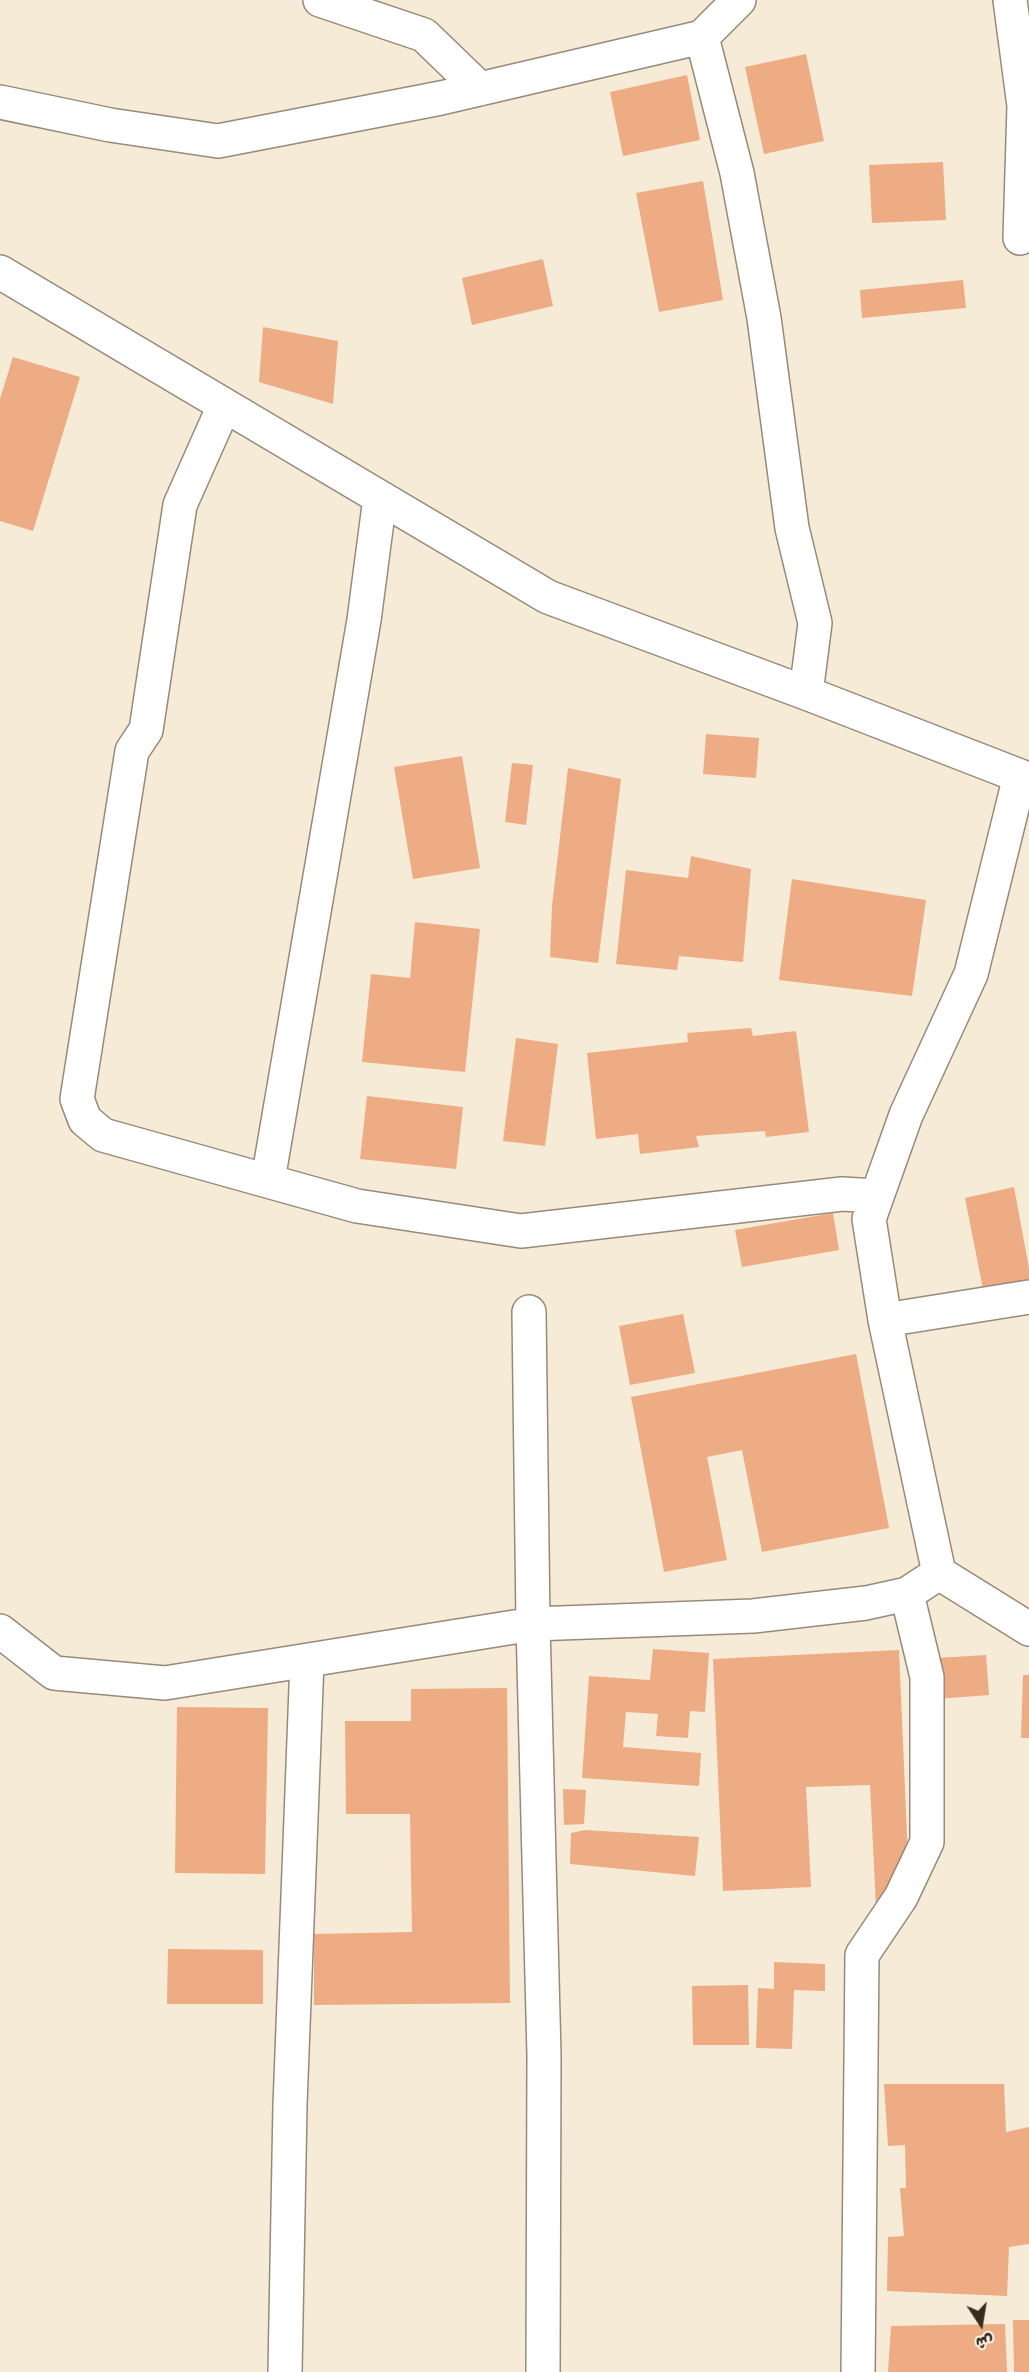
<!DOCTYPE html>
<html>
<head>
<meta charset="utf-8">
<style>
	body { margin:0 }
	#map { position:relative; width:1029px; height:2372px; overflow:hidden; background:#f6ebd6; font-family:"Shantell Sans","Playpen Sans Arabic",sans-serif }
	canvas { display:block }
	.north { position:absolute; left:951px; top:2294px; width:60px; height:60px; -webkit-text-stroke:4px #fbf7ec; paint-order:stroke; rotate:168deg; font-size:16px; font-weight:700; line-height:24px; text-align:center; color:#3b2a1e }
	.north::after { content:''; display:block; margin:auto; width:21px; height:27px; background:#3b2a1e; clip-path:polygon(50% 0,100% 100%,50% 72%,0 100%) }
</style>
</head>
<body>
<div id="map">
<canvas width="1029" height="2372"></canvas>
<div class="north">ش</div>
</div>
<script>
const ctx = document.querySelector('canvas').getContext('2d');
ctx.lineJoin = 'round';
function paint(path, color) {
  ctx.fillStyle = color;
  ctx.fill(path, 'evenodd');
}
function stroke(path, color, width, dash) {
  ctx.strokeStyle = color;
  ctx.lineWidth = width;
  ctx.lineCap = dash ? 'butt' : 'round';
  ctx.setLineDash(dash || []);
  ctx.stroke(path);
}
paint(new Path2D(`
	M806,54l18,87 -60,13 -19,-87z
	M687,75l13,65 -77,16 -13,-64z
	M943,162l3,58 -74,3 -3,-58z
	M703,181l20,119 -64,12 -23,-119z
	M543,259l10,47 -81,19 -10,-47z
	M963,280l3,28 -104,10 -2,-28z
	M263,327l75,14 -5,63 -74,-22z
	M13,357l67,20 -47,154 -33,-10v-122z
	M706,734l53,4 -3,40 -53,-4z
	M462,756l18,112 -67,11 -19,-112z
	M512,763l21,2 -7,60 -21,-3z
	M568,768l53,11 -23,184 -48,-6 2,-51z
	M691,856l60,13 -8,93 -64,-6 -2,14 -61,-6 10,-94 62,8z
	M792,879l134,21 -14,96 -133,-16z
	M415,922l65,7 -15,143 -103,-10 9,-88 39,4z
	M751,1028l2,8 43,-5 13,101 -43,5 -1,-6 -69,5 3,11 -59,7 -2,-20 -42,5 -9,-86 101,-11 -1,-9z
	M516,1038l42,6 -13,102 -42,-5z
	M367,1096l96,11 -7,62 -96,-10z
	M1014,1187l15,81v21l-44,10 -20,-101z
	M833,1213l6,37 -97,17 -7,-37z
	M683,1314l12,59 -65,12 -11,-59z
	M856,1354l33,174 -127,24 -20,-102 -35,7 20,103 -63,12 -33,-175z
	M653,1649l56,4 -4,59 -15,-1 -2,27 -32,-2 2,-22 -32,-2 -3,35 78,6 -2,33 -117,-8 7,-102 61,4z
	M899,1650l11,256 -34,1 -6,-122 -64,2 5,100 -88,4 -10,-232z
	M986,1655l3,40 -67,5 -3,-41z
	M1023,1675h6v63h-8z
	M507,1688l3,315 -196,2v-71l98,-2 -2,-118h-64l-1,-93h66v-32z
	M177,1707l91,1 -3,166 -90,-1z
	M563,1789l23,1 -2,34 -20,1z
	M585,1830l114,7 -4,39 -125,-12 1,-31z
	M168,1949l95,1v54h-96z
	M774,1962l51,2v27l-31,-1 -2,59 -36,-1 2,-60 16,1z
	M748,1985l1,60h-56l-1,-59z
	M884,2084h120l2,48 23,-5v117l-20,3 -2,49 -120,-5 1,-54 16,-1 -4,-48h6l-1,-43 -17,1z
	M1013,2320h16v52h-15z
	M1005,2324l2,48h-119l3,-46z`), '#edac84');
const street = new Path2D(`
	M320,0l104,35 56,54
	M1010,0l14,106 -4,132
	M702,37l37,-37
	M0,102l110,23 108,16 223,-43 261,-61 35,136 27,145 28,210 23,95 -9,70
	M0,272l548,325 258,96 214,83 -49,198 -65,141 -37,104 16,101 54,253 90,56
	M224,406l-44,99 -34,225 -14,21 -55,348 8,21 18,15 254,71 164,25 321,-37 35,2
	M268,1180l96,-560 16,-122
	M529,1312l4,312 11,431 -1,317
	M885,1320l144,-23
	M0,1631l54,42 111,10 368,-59 220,-8 113,-13 41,-9 32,-21
	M285,2372l5,-267 17,-444
	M858,2372l4,-417 39,-58 26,-55v-165l-20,-83`);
stroke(street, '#988a7a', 36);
stroke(street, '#fff', 33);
</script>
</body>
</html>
